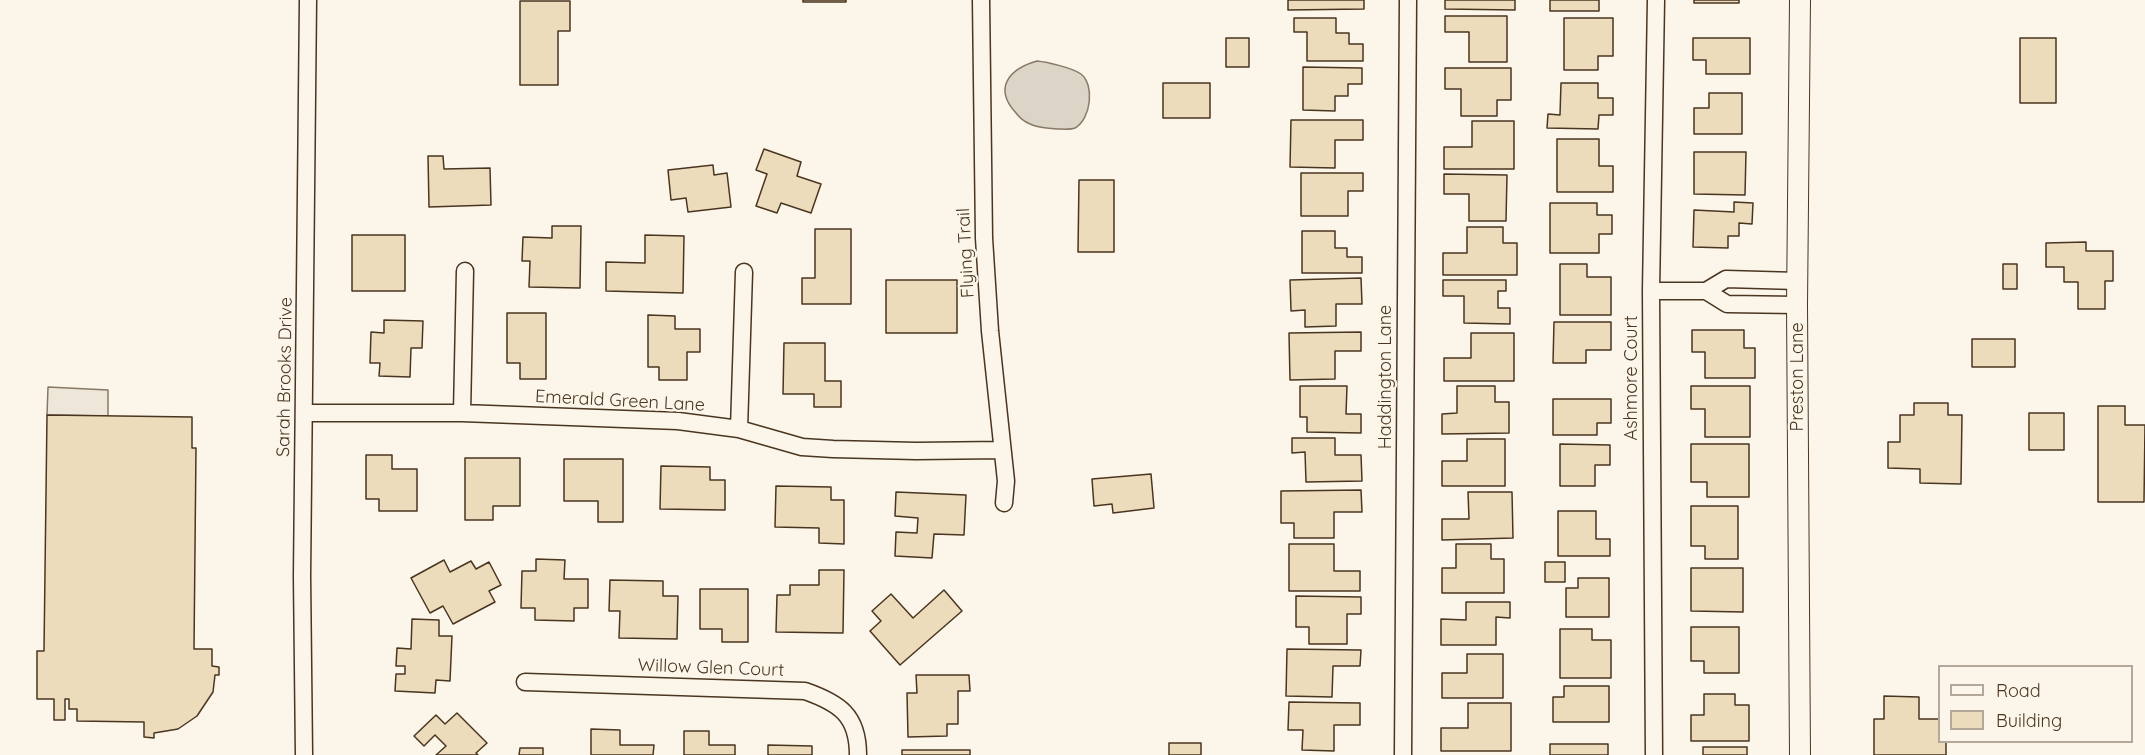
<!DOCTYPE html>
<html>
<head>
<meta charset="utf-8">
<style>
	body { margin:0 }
	#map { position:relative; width:2145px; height:755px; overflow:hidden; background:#fbf6e9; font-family:Quicksand,sans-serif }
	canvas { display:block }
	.legend { position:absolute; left:1938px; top:665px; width:195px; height:78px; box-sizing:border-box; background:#fbf6e9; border:2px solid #b4a999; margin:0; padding:8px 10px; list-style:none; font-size:18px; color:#4a3520 }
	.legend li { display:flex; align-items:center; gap:12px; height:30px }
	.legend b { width:30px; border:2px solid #b4a999 }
</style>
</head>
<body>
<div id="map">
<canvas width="2145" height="755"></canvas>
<ul class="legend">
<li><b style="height:8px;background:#fbf6e9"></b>Road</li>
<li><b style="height:16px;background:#ecdcbc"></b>Building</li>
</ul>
</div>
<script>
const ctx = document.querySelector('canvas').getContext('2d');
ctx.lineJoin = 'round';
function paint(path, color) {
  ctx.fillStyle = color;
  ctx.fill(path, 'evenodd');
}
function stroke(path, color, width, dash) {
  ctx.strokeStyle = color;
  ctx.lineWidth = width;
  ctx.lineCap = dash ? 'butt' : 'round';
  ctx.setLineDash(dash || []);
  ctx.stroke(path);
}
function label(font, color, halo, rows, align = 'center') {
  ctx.font = font + ' Quicksand,sans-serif';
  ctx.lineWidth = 4.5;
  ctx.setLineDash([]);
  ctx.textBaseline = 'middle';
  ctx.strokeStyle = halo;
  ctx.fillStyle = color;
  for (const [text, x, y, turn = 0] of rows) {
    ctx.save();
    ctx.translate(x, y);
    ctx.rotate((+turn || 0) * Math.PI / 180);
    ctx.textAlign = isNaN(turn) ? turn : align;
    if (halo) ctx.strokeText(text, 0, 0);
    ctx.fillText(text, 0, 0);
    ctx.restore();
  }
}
const green = new Path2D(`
	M48,387l60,3v26l-61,-1z`);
paint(green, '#ede6d9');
stroke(green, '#887966', 1.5);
const water = new Path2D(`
	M1037,61c10,1 36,7 44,13 14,11 10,45 -6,54 -5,2 -12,1 -18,1 -9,-1 -19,-1 -27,-5 -5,-2 -11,-7 -14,-11 -23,-25 -7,-44 21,-52z`);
paint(water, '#dcd4c6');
stroke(water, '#887966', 1.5);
const building = new Path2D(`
	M803,0h43v2h-43z
	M1288,0h76v9l-76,1z
	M1445,0h70v10l-70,-1z
	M1550,0h49v11h-49z
	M1694,0h45v3h-45z
	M520,1h50v30h-12v54h-38z
	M1445,16h62v46h-38v-30h-24z
	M1294,18h42v15h13v11h14v17h-56v-29h-13z
	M1564,18h49v38h-15v14h-34z
	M1226,38h23v29h-23z
	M1693,38h57v36h-44v-14h-13z
	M2020,38h36v65h-36z
	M1303,67l59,1v16h-14v12h-13v15l-32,-1z
	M1445,68h66v32h-14v16h-36v-27h-16z
	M1163,83h47v35h-47z
	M1561,83h37v15h15v17h-14l-1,14 -51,-1 1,-14 12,1z
	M1709,93h33v41h-48v-26h15z
	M1291,120h72v20h-28v28l-45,-1z
	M1472,121h42v48h-70v-22h28z
	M1557,139h42v27h14v26h-56z
	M764,149l37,13 -4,14 24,8 -10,29 -30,-10 -4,10 -21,-7 11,-32 -11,-4z
	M1694,152h52l-1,43 -51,-1z
	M428,156h15l1,13 46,-1 1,37 -62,2z
	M713,165l1,10 13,-2 4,34 -43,5 -2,-14 -15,2 -3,-30z
	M1301,173h62v18h-15v25h-47z
	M1444,174l63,1 -1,46h-37v-27h-25z
	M1079,180h35v72h-36z
	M1734,202l19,1 -1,21 -13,-1v13h-11v12l-35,-1 1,-37 40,2z
	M1550,203h47v12h15v19h-13v19h-49z
	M552,226h29l-1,62 -51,-1 1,-26h-8l1,-24 29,1z
	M1467,227h36v16h14v32h-74v-22h24z
	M815,229h36v75h-49v-26h13z
	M1302,231h33v17h12v9h15v16h-60z
	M352,235h53v56h-53z
	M645,235l39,1 -1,57 -77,-2v-29l39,1z
	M2086,242v9h27v30h-8v28h-27v-27h-14v-15h-18v-24z
	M1560,264h27v13h24v38h-51z
	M2003,264h14v25h-14z
	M1361,278l1,26h-26v22l-31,1v-17l-14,1 -1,-31z
	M886,280h71v53h-71z
	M1443,280h63v11h-8v17h12v16l-46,-1v-27h-21z
	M507,313h39v66h-26v-16h-13z
	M648,315l27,1v13h25v23h-13v28h-28v-13h-11z
	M384,320l39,1 -1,27h-11l-1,29 -31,-1 1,-13h-10l1,-31 13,1z
	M1554,322h57v28h-25v13h-33z
	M1692,330h52v18h11v30h-50v-26h-13z
	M1361,332v19h-26v28l-45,1 -1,-47z
	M1471,333h43v48h-70v-23h27z
	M1972,339h43v28h-43z
	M784,343h41v38h16v26h-27v-13h-31z
	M1300,386h47l-1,28h15v19l-54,-1v-15h-7z
	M1457,386h38v16h14v31l-67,1v-20l15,-1z
	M1691,386h59v51h-45v-28h-14z
	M1553,399h58v24h-14v12h-44z
	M1914,403h34v12h14l-1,69 -41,-1v-14l-32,-1v-26h12v-27h14z
	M2098,406h27v19h20l-1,77h-46z
	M2029,413h35v37h-35z
	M47,415l145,2v31h4l-2,201h18v17l7,1v8h-4l-2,17 -16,24 -19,13 -24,4v5l-10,-1v-15l-67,-1v-12h-8v-10h-4v21h-11v-21h-17v-48h7z
	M1292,438h43v17h26l1,26 -56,1 -1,-30 -13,1z
	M1467,439h38v47h-63v-25h25z
	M1560,444l50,1v20h-15v21h-35z
	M1691,444h58v53h-42v-15h-16z
	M366,455h26v14h25v42h-38v-12h-13z
	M465,458h55v48h-27v14h-28z
	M564,459h59v63h-25v-21h-34z
	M661,466l49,1v13h15v30l-65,-1z
	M1151,474l3,34 -41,5 -1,-9 -18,2 -2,-27z
	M776,486l55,1v13h13v44l-25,-1v-15l-44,-1z
	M1361,490l1,22h-28v26h-40v-15h-13v-32z
	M896,492l70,3 -2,40 -30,-1 -2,24 -37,-2 1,-24 21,1 1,-15 -23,-2z
	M1468,492h44l1,46 -71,2v-21h27z
	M1691,506h47v53h-33v-13h-14z
	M1558,511h38v28h14v17h-52z
	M1289,544h45v27h26v20h-71z
	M1456,544h35v15h13v34h-62v-25h14z
	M536,559l29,1 -1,19h24v29h-14v13l-39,-1v-12h-14l1,-37h14z
	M444,560l6,12 21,-11 5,8 13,-7 12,23 -12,6 6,11 -42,22 -10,-18 -13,7 -19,-35z
	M1545,562h20v20h-20z
	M1691,568h52v44l-52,-1z
	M819,570h25l-1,63 -67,-1 1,-37h13v-10h29z
	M1578,578h31v39h-43v-29h12z
	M610,580l53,1v15h15l-1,43 -58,-1 1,-27h-11z
	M700,589h48v53h-26v-13h-22z
	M944,590l18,21 -62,54 -30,-34 11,-10 -9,-10 19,-17 22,24z
	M1296,596l65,1v17h-14v30h-38v-17h-13z
	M1466,602h44v16l-14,-1v28h-55v-26l25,1z
	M412,619l27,1v16h13l-2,45 -14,-1 -1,13 -40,-2 1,-17h9v-8h-9l1,-18 14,1z
	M1691,627h48v46h-35v-12h-13z
	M1560,629h32v11h19v38h-51z
	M1287,649l74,1 -1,16h-27l-1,31 -46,-1z
	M1467,654h36v44h-61v-25h25z
	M916,675h53l1,16h-12v33h-11v12l-39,1 -1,-44h10z
	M1564,686h45v36h-56v-25h11z
	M1704,694h31v11h14v36h-58v-26h13z
	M1884,696l35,1v22h21v23h6v13h-72v-36h10z
	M1289,702l71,1v22h-26v26l-32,-1 1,-20h-15z
	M1468,703h43v48h-70v-23h27z
	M457,713l30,30 -11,10 2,2h-42l10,-9 -11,-11 -11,11 -10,-10 22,-21 9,9z
	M591,729l29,1v15h34l-1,10h-62z
	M684,731h25v14h26v10h-51z
	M1169,743h32v12h-32z
	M1550,744h58v11h-58z
	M768,745l44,1v9h-44z
	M1703,747h44v8h-44z
	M520,748h23v7h-24z
	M902,750h68v5h-68z`);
paint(building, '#ecdcbc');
stroke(building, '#4a3520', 1.5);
const minor = new Path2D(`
	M981,0l3,238 6,93 16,150 -2,22
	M1651,291h55l21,13 70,1
	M1706,291l20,-12 71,2
	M304,413h158l216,8 61,8 63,18 31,2 83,2 86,-1
	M462,413l3,-142
	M739,429l5,-157
	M525,682l280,9c34,12 53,24 53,64
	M304,755l-2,-179 6,-576
	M1403,755l5,-755
	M1654,755l-3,-464 5,-291`);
const tertiary = new Path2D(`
	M1800,755l-3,-450 3,-305`);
stroke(minor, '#4a3520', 19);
stroke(tertiary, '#4a3520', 22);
stroke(minor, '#fbf6e9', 16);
stroke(tertiary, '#fbf6e9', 20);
label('18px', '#4a3520', '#fbf6e9', [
	["Flying Trail",966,253,-93],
	["Sarah Brooks Drive",285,377,-89],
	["Haddington Lane",1386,377,-90],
	["Preston Lane",1798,377,-90],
	["Ashmore Court",1632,378,-90],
	["Emerald Green Lane",620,401,3],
	["Willow Glen Court",711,668,2]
]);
</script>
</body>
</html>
